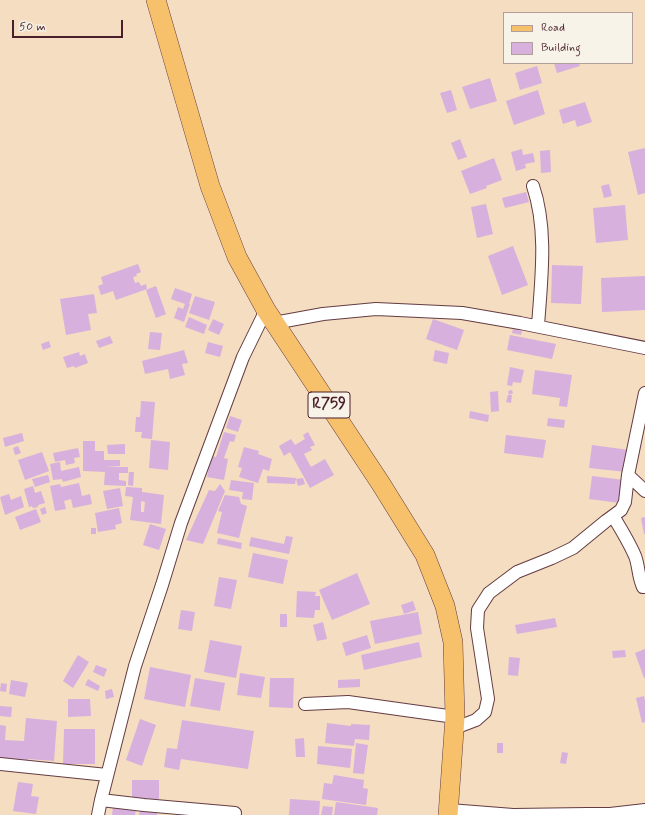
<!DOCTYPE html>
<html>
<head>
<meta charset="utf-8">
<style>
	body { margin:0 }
	#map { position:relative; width:645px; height:815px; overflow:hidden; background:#f4ddc0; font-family:Mynerve,sans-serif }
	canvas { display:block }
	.legend { position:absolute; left:503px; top:12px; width:130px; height:52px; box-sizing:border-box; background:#f7f3e8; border:1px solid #b29e9c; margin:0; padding:5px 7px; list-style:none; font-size:12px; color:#4a1f2b }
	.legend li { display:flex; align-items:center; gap:8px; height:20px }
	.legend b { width:20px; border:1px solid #b29e9c }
	.scale { position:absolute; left:12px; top:20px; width:111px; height:18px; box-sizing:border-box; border:2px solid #4a1f2b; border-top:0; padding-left:5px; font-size:12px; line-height:14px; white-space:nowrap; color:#4a1f2b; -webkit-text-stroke:3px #f7f3e8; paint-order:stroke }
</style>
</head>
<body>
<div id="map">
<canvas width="645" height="815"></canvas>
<ul class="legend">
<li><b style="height:5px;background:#f7c06b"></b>Road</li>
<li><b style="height:11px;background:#d7b0de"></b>Building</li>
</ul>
<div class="scale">50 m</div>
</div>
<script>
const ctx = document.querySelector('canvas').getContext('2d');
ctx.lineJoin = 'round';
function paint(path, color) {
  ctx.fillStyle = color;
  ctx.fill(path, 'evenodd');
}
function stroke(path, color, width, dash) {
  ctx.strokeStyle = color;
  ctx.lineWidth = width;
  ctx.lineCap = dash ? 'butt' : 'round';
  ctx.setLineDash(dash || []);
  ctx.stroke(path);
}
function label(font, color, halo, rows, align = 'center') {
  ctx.font = font + ' Mynerve,sans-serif';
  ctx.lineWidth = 3;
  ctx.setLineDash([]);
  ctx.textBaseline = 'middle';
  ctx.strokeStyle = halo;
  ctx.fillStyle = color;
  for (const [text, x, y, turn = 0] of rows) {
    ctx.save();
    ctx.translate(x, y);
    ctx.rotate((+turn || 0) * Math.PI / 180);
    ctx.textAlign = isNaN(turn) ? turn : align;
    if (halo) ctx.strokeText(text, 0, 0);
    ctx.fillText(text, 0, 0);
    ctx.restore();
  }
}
paint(new Path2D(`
	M554,63h25l1,3 -23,7z
	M537,66l5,17 -22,7 -5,-17z
	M490,78l7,23 -27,8 -8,-22z
	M451,90l6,20 -10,3 -7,-20z
	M538,90l7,24 -31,11 -8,-24z
	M585,102l7,20 -15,5 -2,-7 -12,4 -4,-14z
	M460,139l7,18 -9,3 -7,-17z
	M645,148v45l-7,2 -10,-43z
	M522,149l1,6 10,-2 2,9 -10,2 1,4 -10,3 -5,-19z
	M550,150l1,22 -10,1 -1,-22z
	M494,158l8,22 -16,6 1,2 -17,6 -9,-23z
	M609,184l3,12 -8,2 -3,-12z
	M526,192l3,10 -24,6 -3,-10z
	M486,204l7,30 -16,4 -6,-31z
	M625,205l3,35 -32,3 -3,-35z
	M513,246l15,39 -26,10 -14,-39z
	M138,264l3,8 -5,2 1,2 -4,1 2,6 4,-1 2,4 5,-2 1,5 -31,11 -3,-9 -12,4 -3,-9 5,-2 -2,-7z
	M552,265l31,1 -2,38 -30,-1z
	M645,276v34l-43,2 -1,-34z
	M156,286l10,28 -10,4 -10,-28z
	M175,288l17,6 -3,10h1l-6,18 -10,-4 4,-11 5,2 2,-5 -14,-5z
	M94,294l3,19 -9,1 3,16 -25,5 -6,-36z
	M195,296l20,6 -6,18 -20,-7z
	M189,317l18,8 -3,9 -19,-7z
	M213,319l11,5 -5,11 -11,-5z
	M433,319l31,11 -7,20 -31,-11z
	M513,329l9,1 -1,5 -9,-2z
	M150,332l12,1 -2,17 -12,-1z
	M510,335l46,9 -4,15 -45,-9z
	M110,336l3,7 -14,5 -3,-7z
	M49,341l2,6 -8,3 -2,-6z
	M208,342l15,4 -3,11 -15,-4z
	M184,350l4,13 -6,1 3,11 -15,4 -2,-10 -23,5 -3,-13z
	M435,350l14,3 -2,11 -14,-3z
	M79,352l1,4 5,-2 3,9 -13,5 -1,-2 -7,2 -4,-11z
	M510,367l14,3 -3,13 -8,-1 -1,4 -5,-1z
	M535,370l37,5 -5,32 -8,-1 1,-8 -28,-4z
	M512,390l1,3 -4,2 -1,-4z
	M498,391l1,20 -8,1 -1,-20z
	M508,395h4l-1,8 -5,-1z
	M141,401l14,1 -3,37 -11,-1 1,-6h-7l1,-15h4z
	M470,411l19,4 -1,7 -19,-4z
	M230,416l12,4 -4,12 -12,-4z
	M548,418l17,2 -1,8 -17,-2z
	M224,432l12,3 -2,7 -4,-1 -6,17 4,1 -4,21 -17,-3 4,-21 5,1z
	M308,432l7,13 -5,2 2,3 -8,4 7,13 14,-8 9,16 -24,13 -20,-36 -6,4 -5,-10 12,-7 4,6 10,-6 -2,-4z
	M22,433l2,8 -19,6 -2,-9z
	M506,435l40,5 -3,18 -39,-5z
	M151,440l19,2 -2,28 -19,-2z
	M83,441h12v10h9v9h16v6l-15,1h23v6h-9v7l7,1v5l-22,-1 1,-13 -22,-1z
	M125,444v10h-17l-1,-9z
	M592,445l37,5 -3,22 -37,-4z
	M18,446l3,7 -6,2 -2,-7z
	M244,447l15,4 -1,3 14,5 -3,12 -6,-2 -5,14 -19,-6 3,-9 -4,-1z
	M78,448l2,9 -6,1 1,5 -9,2 -1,-5 -10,2 -2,-9z
	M42,452l7,19 -24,9 -7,-20z
	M60,462l1,9 18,-4 2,10 -18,5 -1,-3 -9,1 -3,-16z
	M129,472h5l-1,14 -5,-1z
	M48,475l2,7 -15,5 -3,-8z
	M267,476l29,2 -1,6 -28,-1z
	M592,476l32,4 -4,23 -31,-4z
	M303,478l2,6 -7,2 -2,-7z
	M231,480l23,3 -2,17 -10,-1 1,-7 -14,-2z
	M79,483l3,13 8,-2 2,10 -19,4 -2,-9 -7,2 2,8 -11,2 -5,-25 10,-2 1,3z
	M220,484l5,7 -22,53 -17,-4 23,-50 6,1z
	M33,486l2,7 6,-2 4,12 -7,2v2l-5,1 -1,-2 -3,1 -5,-18z
	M126,487l16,1v4l22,3 -3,29 -31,-4 3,-23 -8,-1zM141,501l4,1 -1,10h-3z
	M120,488l3,18 -16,3 -4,-18z
	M9,494l2,6 10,-4 3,11 -19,8 -5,-18z
	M225,495l14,2 2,7 6,2 -8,32 -22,-5 5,-21 -4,-1z
	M45,507l2,6 -5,2 -2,-6z
	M119,508l3,15 -7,2 1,4 -18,3 -3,-19z
	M36,509l5,13 -21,8 -5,-13z
	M645,517v17h-1l-3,-16z
	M150,524l16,5 -7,21 -16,-5z
	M91,528h5v6h-5z
	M286,536l7,1 -4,17 -40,-8 2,-9 33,7z
	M218,538l24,5 -1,6 -24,-5z
	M253,553l35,7 -5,24 -35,-7z
	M357,573l13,31 -38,16 -13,-30z
	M219,577l18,3 -6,29 -17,-3z
	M297,591l19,1 -1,4h5v14h-5l-1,8 -18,-1z
	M413,601l3,9 -12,4 -3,-9z
	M181,610l14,2 -3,19 -14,-2z
	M418,612l4,22 -47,10 -5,-23z
	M280,614h7v13h-7z
	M555,618l2,9 -40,7 -2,-9z
	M323,622l4,17 -10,2 -4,-16z
	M367,635l4,13 -25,8 -4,-13z
	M210,640l32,6 -6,32 -32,-6z
	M419,642l3,15 -58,13 -3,-15z
	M645,649v29h-1l-9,-25z
	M625,650l1,7 -13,1 -1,-7z
	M78,655l11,7 -16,26 -10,-7z
	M509,657l11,1 -2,18 -10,-1z
	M96,665l11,4 -3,8 -11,-5z
	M150,667l41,8 -6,32 -41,-8z
	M240,673l25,4 -4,21 -24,-3z
	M195,678l30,5 -5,28 -30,-5z
	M270,678h24l-1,30 -24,-1z
	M88,679l12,7 -2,5 -13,-6z
	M360,679v8l-22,1v-8z
	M11,680l17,3 -3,14 -16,-3z
	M1,683l6,1 -1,8 -6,-1z
	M112,689l2,8 -8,2 -1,-8z
	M644,696l1,5v21l-3,1 -6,-25z
	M68,699h22l1,17 -23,1z
	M0,706l12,1 -1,10 -11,-1z
	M26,718l31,3 -3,40 -26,-2v1l-28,-2v-33l6,1 -1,14 19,1z
	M140,719l16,6 -14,41 -16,-6z
	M182,720l72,11 -6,38 -67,-10 -2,11 -15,-3 3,-19 10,1z
	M327,723l24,3v-2l19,1 -1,15 -14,-1 -1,7 -29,-3z
	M64,729h31v35h-32z
	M304,738l1,19h-9l-1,-18z
	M356,743l12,2 -4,29 -11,-1z
	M497,743h6v10h-6z
	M318,746l34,3 -2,19 -33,-4z
	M562,752l6,1 -2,11 -6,-1z
	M334,775l30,5 -1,8 5,1 -2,16 -44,-6 2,-16 8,1z
	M132,780h27v19h-27z
	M18,782l15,2 -2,12 8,1 -3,17 -23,-3z
	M290,799l30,2 -1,14h-30z
	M336,802l42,6 -1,7h-43z
	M113,806l23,3 -1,6h-23z
	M141,806l17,3 -1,6h-18z
	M323,806l10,1 -1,8h-11z`), '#d7b0de');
const street = new Path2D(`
	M533,186c15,44 8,95 5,140
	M274,323l49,-9 53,-5 86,4 58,10 125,25
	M628,475l17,16
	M613,516c8,13 16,26 22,40 4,10 3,21 8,31h2
	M305,704l43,-2 107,15
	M455,728l21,-8 9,-8 3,-13 -11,-71 1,-18 11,-17 28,-21 35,-14 21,-10 33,-27 15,-11 4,-8 3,-27 17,-82
	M0,764l107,11
	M101,800l43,5 91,8
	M449,810l64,5 75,-1h22l35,-4
	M98,815l3,-15 34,-134 27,-81 19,-62 62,-166 23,-47`);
const primary = new Path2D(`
	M156,0l54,186 27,71 29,53 115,174 44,71 20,51 8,36 2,75 -7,98`);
stroke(street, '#643c41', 14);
stroke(primary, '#643c41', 20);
stroke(street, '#fff', 12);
stroke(primary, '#f7c06b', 19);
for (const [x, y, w] of [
	[329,405,42]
]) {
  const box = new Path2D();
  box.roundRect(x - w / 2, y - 13, w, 26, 3);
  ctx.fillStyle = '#f7f3e8';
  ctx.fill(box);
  stroke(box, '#4a1f2b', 1);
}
label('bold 15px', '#4a1f2b', null, [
	["R759",329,405]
]);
</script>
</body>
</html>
